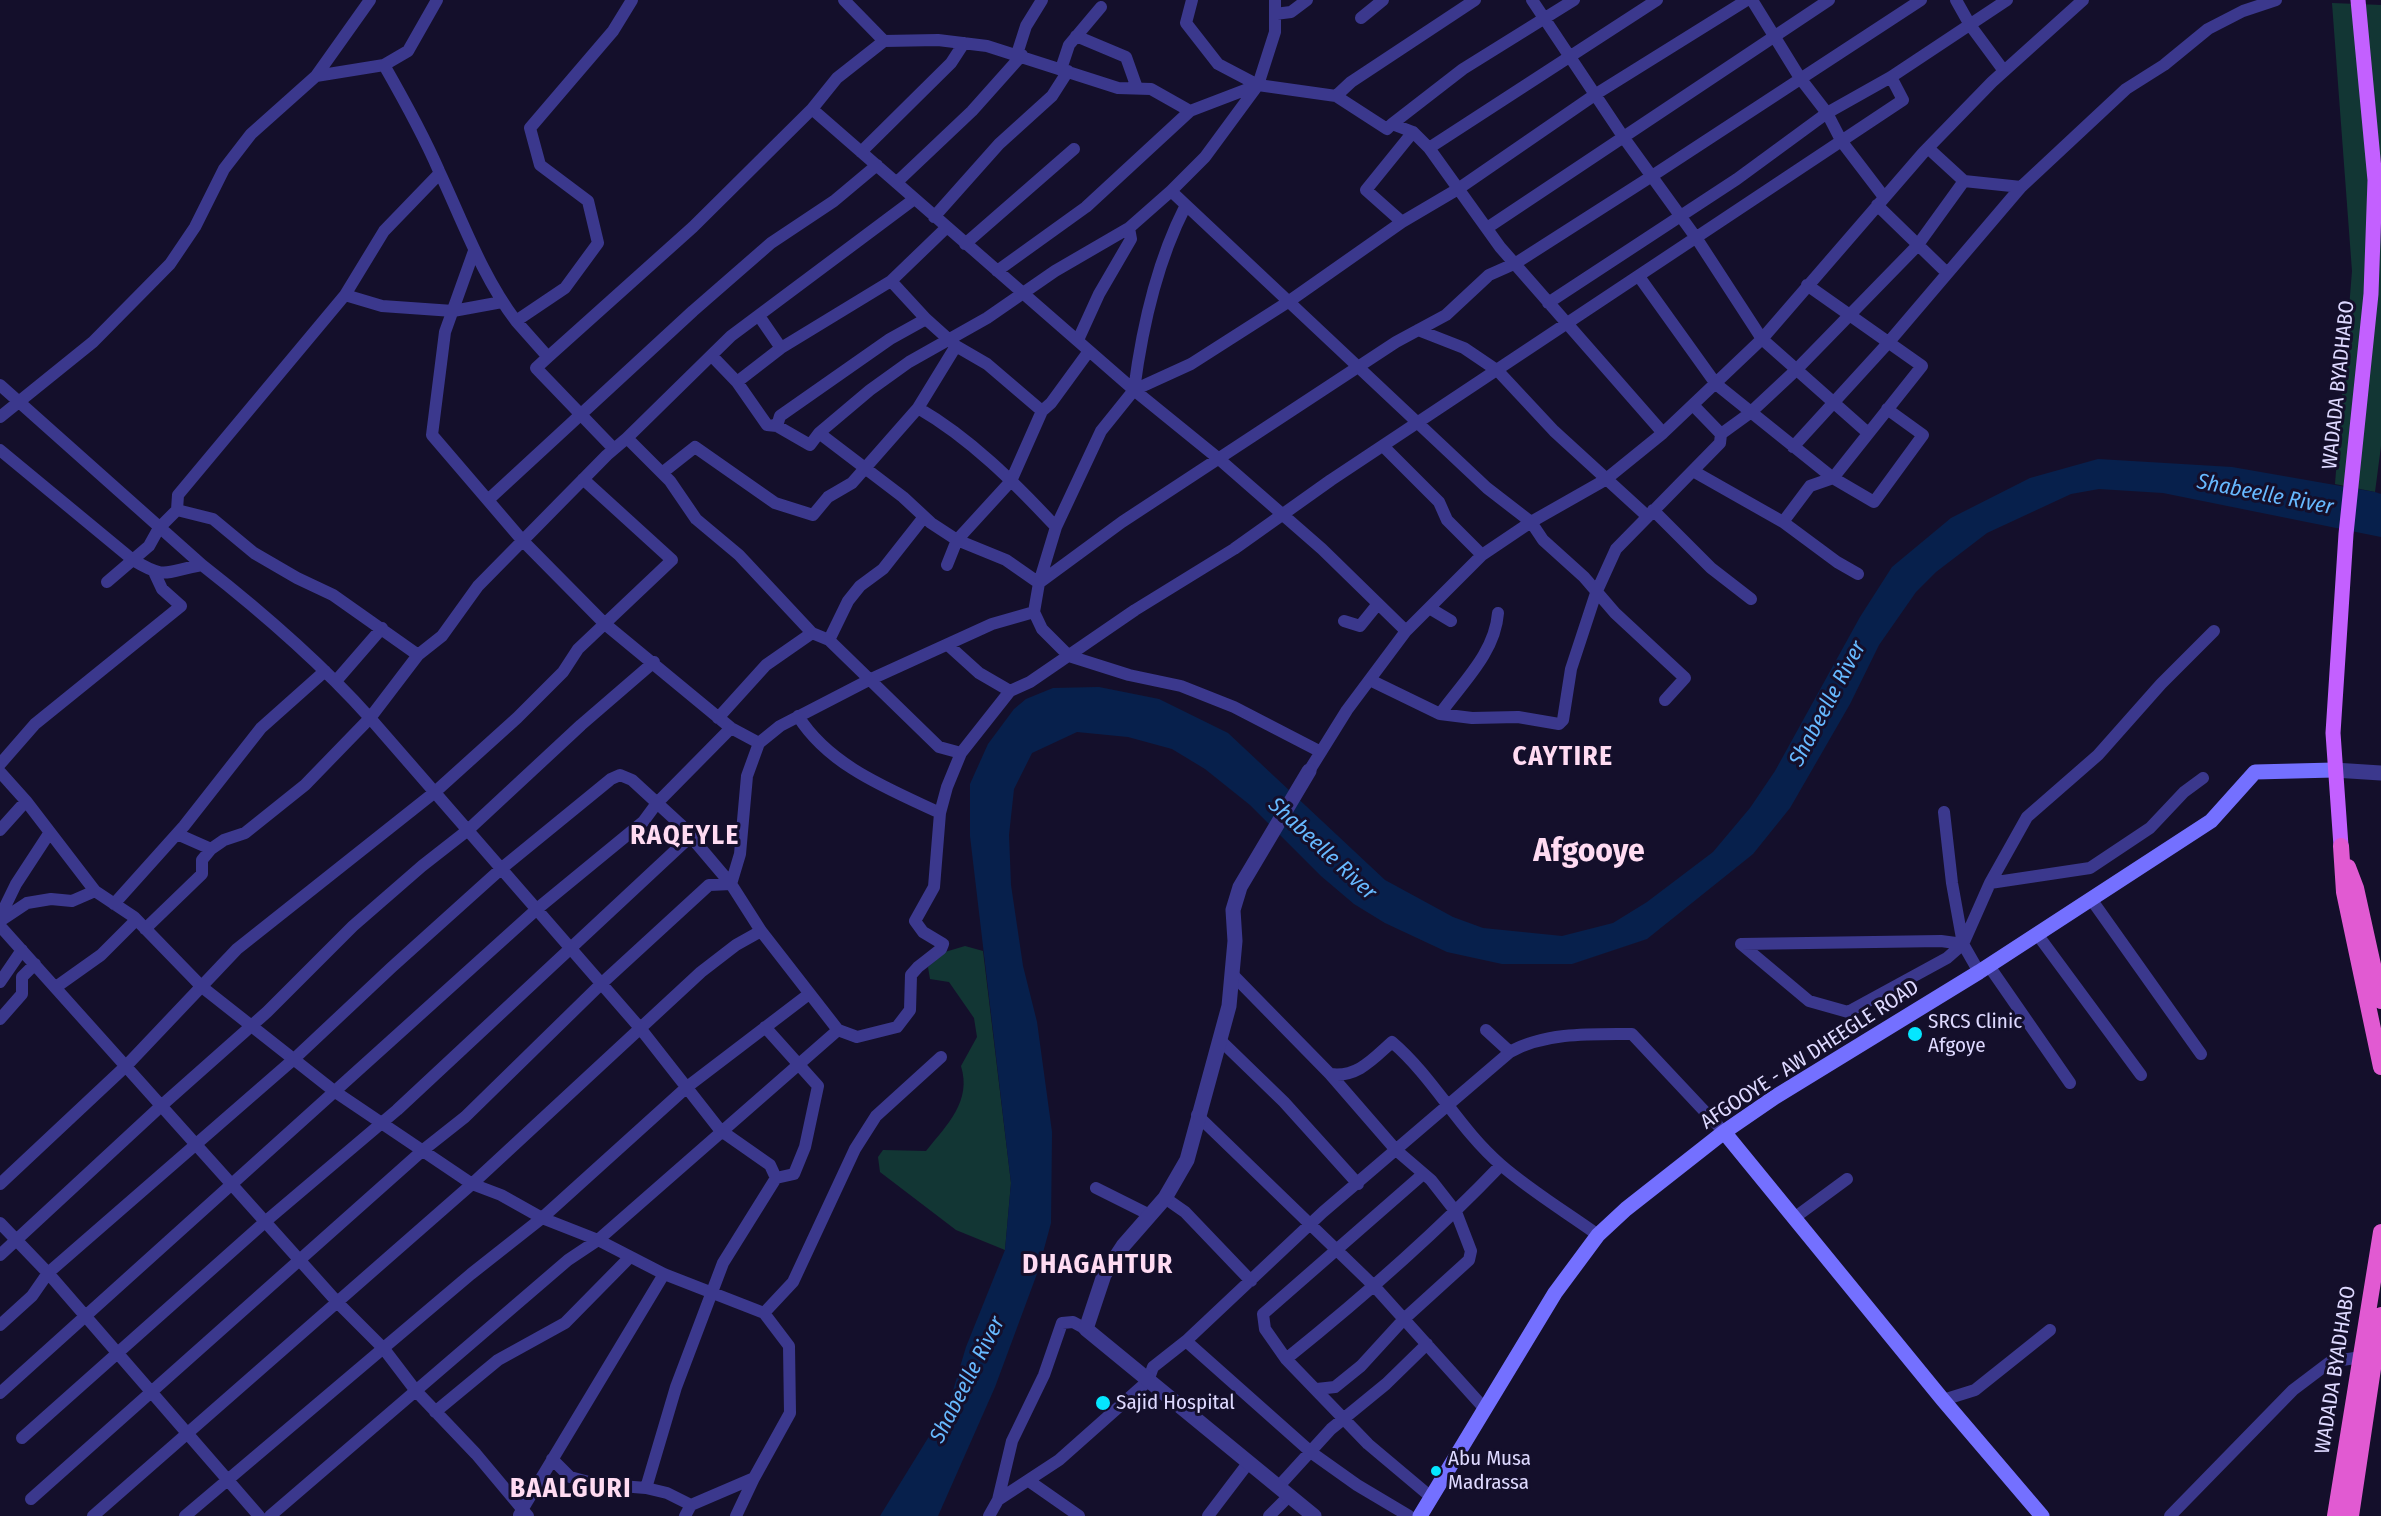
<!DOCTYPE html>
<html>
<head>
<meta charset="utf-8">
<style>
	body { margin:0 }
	canvas { display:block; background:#140f2b }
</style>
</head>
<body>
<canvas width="2381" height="1516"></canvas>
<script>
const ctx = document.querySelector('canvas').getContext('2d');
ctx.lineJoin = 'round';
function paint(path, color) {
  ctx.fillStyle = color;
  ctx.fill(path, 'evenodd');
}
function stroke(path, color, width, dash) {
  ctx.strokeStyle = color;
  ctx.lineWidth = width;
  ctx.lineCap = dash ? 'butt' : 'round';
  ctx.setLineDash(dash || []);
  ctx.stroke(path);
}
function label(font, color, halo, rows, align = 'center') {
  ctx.font = font + ' "Fira Sans Condensed",sans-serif';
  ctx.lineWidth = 6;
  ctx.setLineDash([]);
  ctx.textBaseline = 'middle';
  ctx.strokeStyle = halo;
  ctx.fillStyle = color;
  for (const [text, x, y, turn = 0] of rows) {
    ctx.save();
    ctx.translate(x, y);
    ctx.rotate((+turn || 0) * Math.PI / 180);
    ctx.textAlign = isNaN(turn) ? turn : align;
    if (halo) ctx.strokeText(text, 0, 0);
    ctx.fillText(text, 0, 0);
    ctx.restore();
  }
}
paint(new Path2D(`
	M2332,3l49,2v441l-6,46 -40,-8 17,-213z
	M965,946l18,5 28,232 -6,67 -49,-20 -76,-58 -2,-15 5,-7 43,1c21,-26 46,-50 35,-85l16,-29 -3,-19 -25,-36 -19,-3 -2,-12 17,-15z`), '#123634');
paint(new Path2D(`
	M2098,459l134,8 143,25 6,2v43l-218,-44 -64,-4 -28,5 -84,39 -51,39 -20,20 -37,53 -29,59 -60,104 -37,46 -106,85 -75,25h-70l-55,-12 -62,-29 -31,-19 -33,-28 -71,-71 -45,-36 -33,-20 -44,-12 -51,-5 -45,21 -18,36 -5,46 2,50 12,81 14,56 15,110 -1,91 -13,48 -43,116 -57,129h-58l69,-112 17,-57 39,-97 6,-67 -41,-347v-52l18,-40 26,-35 12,-10 27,-11 46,-1 60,12 69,34 157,147 68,37 30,11 79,8 51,-13 34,-21 66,-50 37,-44 25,-37 85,-154 32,-50 59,-49 79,-40z`), '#07204c');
stroke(new Path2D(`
	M844,0l40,41
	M1192,0l-6,23 32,41 40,21 78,11 51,33 5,-5 21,8 16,16 71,99 163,186
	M1275,0v32l-17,53 -53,72 -34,34 -42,37 -74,43 -68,47 -78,44 -39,28 -51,43 84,64 28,26 26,17 49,20 33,23 83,-61 274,-180 50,-27 43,-40 27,-12 136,-87 269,-176
	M1532,0l92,138 73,101 65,100 106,94
	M1752,0l48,78 27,35 15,29 42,55
	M1956,0l14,25 34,46
	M1275,14l16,-2 16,-12
	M1361,18l22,-18
	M1076,36l50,21 11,31
	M1017,54l9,-28 16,-26
	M384,65c20,35 39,69 55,106 24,51 43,105 77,150l49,-33 33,-45 -10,-42 -48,-36 -10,-37 83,-97 19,-31
	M1061,69l8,-24 32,-38
	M316,76l68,-11 24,-14 29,-51
	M1336,96l15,-14 124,-82
	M812,109l322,281 85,69 103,90 84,82
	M1392,124l71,-55 111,-69
	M1429,148l228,-148
	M1928,148l36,33 57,6
	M861,152l90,-89 13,-20
	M897,182l75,-71 50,-56
	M1171,191l316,297 44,34 12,18 41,37 31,36 70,65 -20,22
	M1877,205l70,68
	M934,217l65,-73 53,-48 16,-25
	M1402,222l-36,-32 47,-58
	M1487,228l342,-228
	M965,244l109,-95
	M474,251l-29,81 -13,103 90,105 83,84 126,104 28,15
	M997,271l89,-64 104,-96
	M1640,278l76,106 117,94 41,24 49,-67 -36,-26
	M891,281l35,38 30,27 31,18 55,47
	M345,295l37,11 71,5 49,-9
	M1548,303l189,-124 90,-66 64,-36 116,-77
	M759,316l22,32
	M516,321l32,36 145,-130 119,-118 25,-31 47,-37 54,-1 49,6 131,42 33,1 39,22 68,-26
	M1418,330l46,18 34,23 56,60 93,85
	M1078,340l21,-46 32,-55 -2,-11
	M712,356l25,26 30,43 10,1
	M548,357l-12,11 78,81
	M737,382l44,-34 110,-67 55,-53
	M0,385l202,180
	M1134,390c8,-62 23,-128 51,-183
	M918,408c52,30 97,75 138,119
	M0,417l93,-75 77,-78 25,-37 29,-58 27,-35 65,-58 54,-76
	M819,433l-9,12 -33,-19 3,-10 110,-77 36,-20
	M1721,434l29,-21 46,-43 121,-124 47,-65
	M627,438l43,43 26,38 43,36 73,78 17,7 110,107 22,6
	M1383,446l56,56 8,18 35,35
	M1793,447l95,-104 133,-156 105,-98 38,-24 44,-36 35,-18 33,-11
	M0,450l133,110c35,21 32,11 69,5 60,47 117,96 168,153l270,310 80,102 50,35 6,13 -53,85 -47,124 -30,101
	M1693,471l90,51 54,40 21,12
	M662,473l33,-26 80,56 38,12 15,-18 24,-14 66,-75 38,-62
	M488,500l205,-189 78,-68 63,-42 43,-36
	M177,510l36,9 41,34 43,25 36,17 85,60
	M1653,510l58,58 40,31
	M1783,522l27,-36 23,-8 89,-112 -115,-81
	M947,565l10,-25 54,-59 31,-70 9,-8 38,-52
	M107,582l42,-36 10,-18 18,-18 1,-15 167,-200 39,-64 56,-58
	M1431,609l20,12
	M1344,621l16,5 17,-21
	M829,640l19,-39 12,-15 23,-17 41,-52
	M948,645l31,28 31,18
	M1370,680l70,34 32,4 46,-1 41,7 4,-4 8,-51 25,-76 20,-44 104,-106 1,-9 -28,-29
	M336,681l46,-53
	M1440,714c22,-31 55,-61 58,-101
	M798,716c31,50 91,73 142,97
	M718,718l48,-53 46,-32
	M1321,752l-87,-45 -53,-21 -52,-11 -60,-19 -27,-27 -8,-17 5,-29 17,-56 45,-96 33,-41 57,-26 97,-62 114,-80 56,-33 138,-95 151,-94
	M0,764l35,-40 146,-118 -19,-17 -7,-15
	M1309,771l38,-61 59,-79 76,-76 49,-33 74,-42 58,-47 99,-94 161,-186 69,-71 91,-82
	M0,772l26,29 69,90 39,26 68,70 132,104 138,93 29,11 41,23 56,22 66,34 100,39 25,33 1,67 -36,65 -63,27 -6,11
	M1944,812l8,71 11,61 16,28
	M0,830l26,-29
	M177,834l34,15 13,-9 21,-7 60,-48 65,-67 48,-63 24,-19 36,-50 129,-131 20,-17 104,-102 182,-136
	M1990,883l37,-66 71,-62 63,-71 53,-53
	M2091,899l110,155
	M114,904l70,-78 77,-98 64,-57
	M0,917l16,-33 34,-52
	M0,921l27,-18 24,-4 21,2 23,-10
	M0,926l338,377 46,46 32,42 60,63 52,62
	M145,929l57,-55v-14l9,-11
	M2037,934l104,141
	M1741,944l68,57 39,11 99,-54 16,-14 27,-61 100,-15 60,-40 34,-36 19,-14
	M1741,944l200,-3 22,3
	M1989,966l81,117
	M1233,975l97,99 66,76 35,30 25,32 15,39 -2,9 -65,59 -43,47 -26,21 -18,2
	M0,982l22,-32
	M56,987l45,-32 35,-35
	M0,1019l22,-25v-17l13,-13
	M765,1027l53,59 -13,61 -11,27 -18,4
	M1486,1030l24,22
	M1220,1040l64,62 74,82
	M1330,1074c27,4 43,-15 62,-32 42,36 67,87 109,123 30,26 65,47 97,70
	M1197,1115l178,172 109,121
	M1422,1175l-159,139 2,15 21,30 82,85 63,53
	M0,1184l127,-119 110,-116 198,-157 82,-74 46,-46 15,-23 94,-89 -89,-81
	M1096,1188l54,27
	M1165,1198l20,14 66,69
	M1794,1218l53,-39
	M0,1223l48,50 211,243
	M0,1255l161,-149 106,-94 86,-86 69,-60 46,-36 113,-105 73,-63
	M764,1313l29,-31 62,-133 21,-33 65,-59
	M0,1325l32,-29 16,-23 246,-214 98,-92 110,-99 109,-89 9,-4 12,5 49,45 50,59 30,47 77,99 19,7 40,-10 13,-17 1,-35 7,-8 23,-18 2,-5 -20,-12 -8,-11 19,-34 6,-74 7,-26 14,-34 49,-62 20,-9 105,-72 99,-61 97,-69 572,-380 -12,-23
	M1186,1341l126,112 45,32 52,31
	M1286,1359c76,-61 148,-124 215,-194
	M0,1393l537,-484 106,-87 14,-19 74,-75
	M1943,1400l32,-10 75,-60
	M435,1412l63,-52 67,-37 64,-65
	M22,1438l244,-217 131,-111 294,-274
	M552,1459l18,18 26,7 50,4 21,5 24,12
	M1029,1481l50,35
	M1279,1486l52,-57 55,-45 41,-40
	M31,1499l391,-348 43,-34 135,-132 109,-100 22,-1 9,-30 7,-78 12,-33 21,-17 89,-46 123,-56 42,-12
	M998,1500l61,-40 89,-79 5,-14 33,-26 137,-129 187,-160c35,-20 83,-18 122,-18l92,98
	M519,1515l145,-241
	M93,1516l379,-332 229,-212 35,-27 25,-14
	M185,1516l286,-242 71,-56 145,-131 122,-93
	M270,1516l298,-256 30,-20 240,-210
	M736,1516l18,-38
	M989,1516l9,-16 14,-59 32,-66 18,-52 11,-1 13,7
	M1208,1516l41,-54
	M1269,1516l20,-20
	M2170,1516l123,-126 37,-28 31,-5`), '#3b388d', 12);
stroke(new Path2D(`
	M2334,770l47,3
	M1309,771l-69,116 -7,23 2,31 -6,65 -42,154 -22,38 -42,48 -19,29 -18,54 228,187`), '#3b388d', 15);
stroke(new Path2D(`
	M1724,1132l219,268 99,116
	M1420,1516l135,-223 43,-58 28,-26 98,-77 51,-35 204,-125 232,-151 44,-49 79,-2`), '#7470ff', 15);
stroke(new Path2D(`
	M2341,846l-8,-113 13,-199 25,-240 4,-114 -17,-180`), '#c360ff', 15);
stroke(new Path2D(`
	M2341,846l3,46 37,175
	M2348,867l8,21 25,113
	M2335,1516l46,-284
	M2351,1516l30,-201`), '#e15ad2', 16);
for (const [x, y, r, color] of [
	[1915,1034,8,"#05e6ff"],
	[1103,1403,8,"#05e6ff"],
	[1436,1471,6,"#05e6ff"]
]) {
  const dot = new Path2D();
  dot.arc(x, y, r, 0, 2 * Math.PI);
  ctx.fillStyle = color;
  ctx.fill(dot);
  stroke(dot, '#140f2b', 2);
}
label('21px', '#ded9ff', '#140f2b', [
	["WADADA BYADHABO",2339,385,-84],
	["AFGOOYE - AW DHEEGLE ROAD",1810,1055,-33],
	["WADADA BYADHABO",2336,1370,-81]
]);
label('21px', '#ded9ff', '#140f2b', [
	["SRCS Clinic",1928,1022],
	["Afgoye",1928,1046],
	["Sajid Hospital",1116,1403],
	["Abu Musa",1448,1459],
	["Madrassa",1448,1483]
], 'left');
label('italic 22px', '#67b9ff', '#140f2b', [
	["Shabeelle River",2265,495,11],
	["Shabeelle River",1828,704,-62],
	["Shabeelle River",1322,849,43],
	["Shabeelle River",968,1380,-63]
]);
ctx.letterSpacing = '1.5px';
label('bold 27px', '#ffdbf2', '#140f2b', [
	["CAYTIRE",1563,757],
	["RAQEYLE",685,836],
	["DHAGAHTUR",1098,1265],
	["BAALGURI",571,1489]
]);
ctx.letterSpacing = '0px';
label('bold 33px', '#ffdbf2', '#140f2b', [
	["Afgooye",1589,852]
]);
</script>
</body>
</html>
